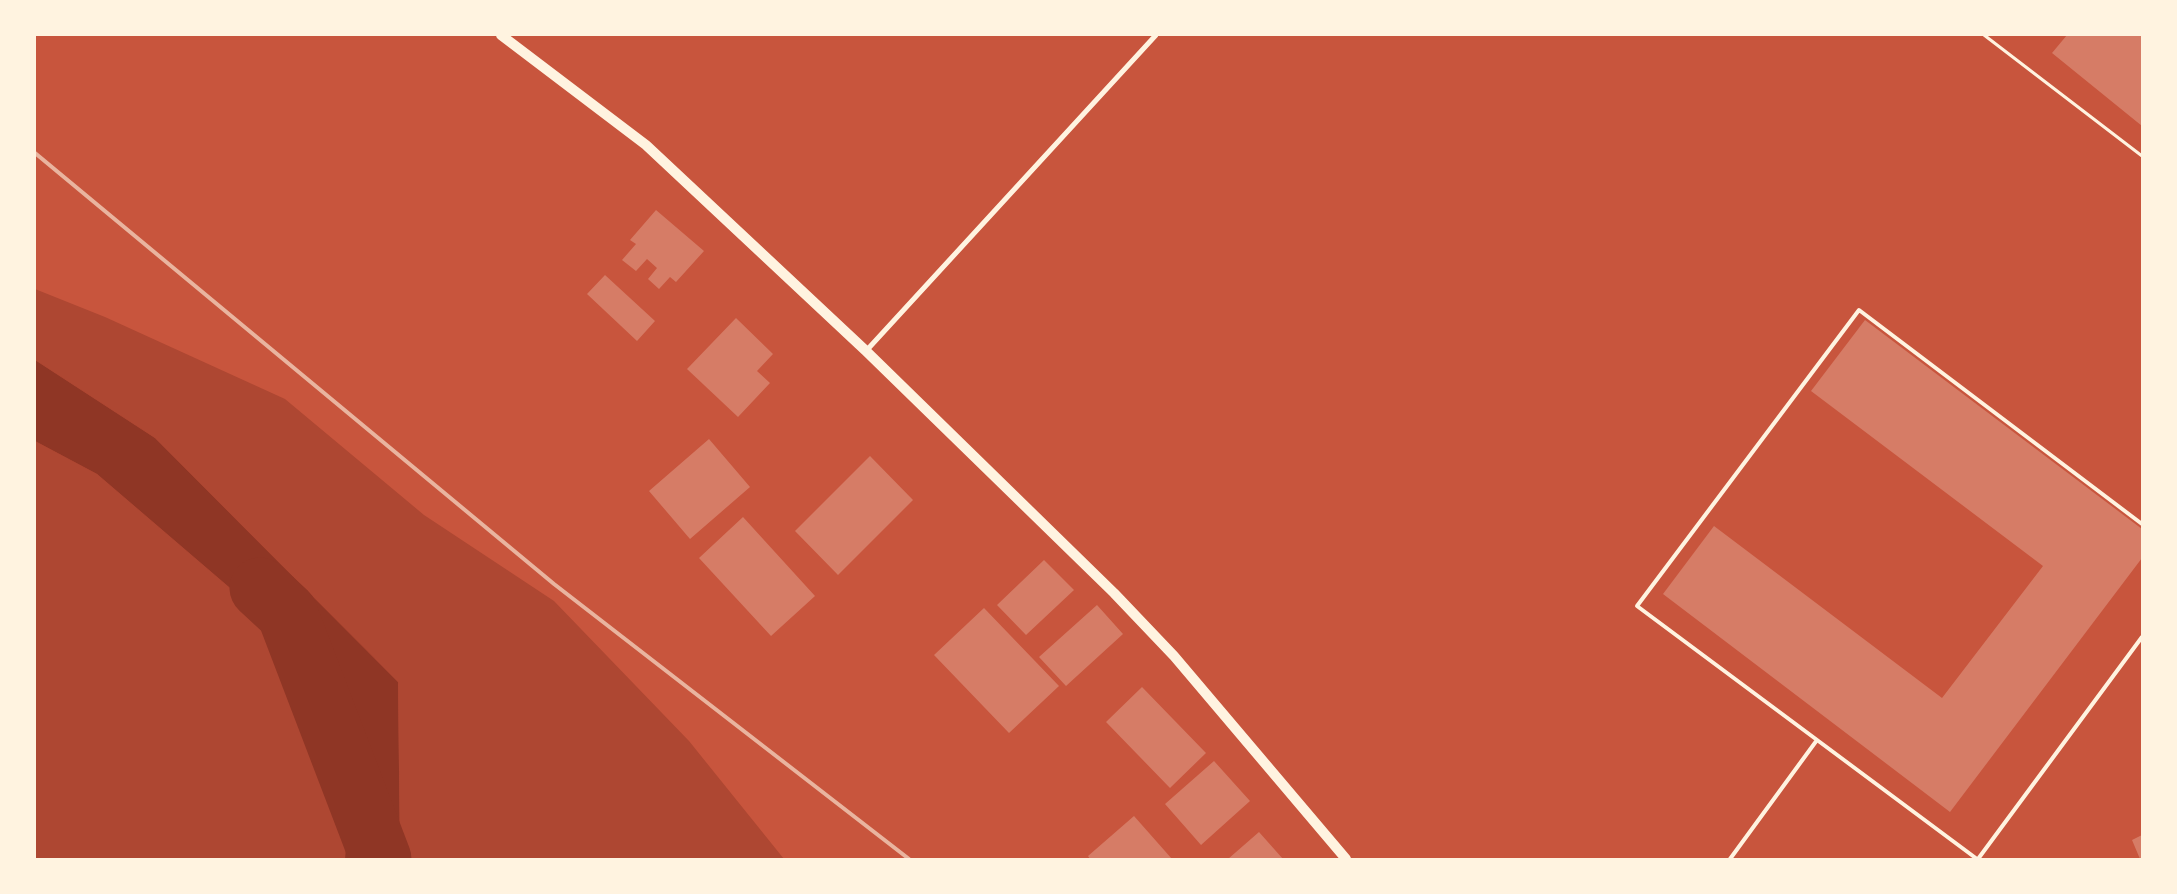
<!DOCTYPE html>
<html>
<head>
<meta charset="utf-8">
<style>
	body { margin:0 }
	#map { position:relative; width:2177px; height:894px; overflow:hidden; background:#c8553d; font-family:Roboto,sans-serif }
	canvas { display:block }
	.frame { position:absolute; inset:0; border:36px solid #fff3e0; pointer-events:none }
</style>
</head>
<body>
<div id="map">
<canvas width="2177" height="894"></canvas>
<div class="frame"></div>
</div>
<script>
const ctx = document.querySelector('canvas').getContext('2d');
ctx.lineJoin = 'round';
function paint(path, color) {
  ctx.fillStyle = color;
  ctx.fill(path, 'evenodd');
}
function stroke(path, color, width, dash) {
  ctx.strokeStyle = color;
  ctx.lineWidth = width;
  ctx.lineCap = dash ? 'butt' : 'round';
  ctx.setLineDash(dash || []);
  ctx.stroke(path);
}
paint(new Path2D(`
	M35,289l70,28 180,82 139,116 130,86 135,140 95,118h-384l-2,-177 -243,-244 -120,-78z
	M35,441l62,33 203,174 50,127 -5,84h-310z`), '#ae4732');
paint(new Path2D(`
	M35,360l120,78 243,244 2,177h-55l5,-84 -50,-127 -203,-174 -62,-33z`), '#8f3625');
stroke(new Path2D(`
	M260,588l27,25 94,246`), '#8f3625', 61);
paint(new Path2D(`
	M2067,35h75v91l-90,-73z
	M656,210l48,41 -28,31 -6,-5 -11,12 -11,-10 9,-11 -10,-9 -11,12 -14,-11 14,-16 -6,-4z
	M605,275l50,46 -18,20 -50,-47z
	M736,318l37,36 -16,17 13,12 -32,34 -51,-48z
	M1865,320l277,209v29l-192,254 -287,-218 51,-68 228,172 101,-132 -232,-175z
	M709,439l41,48 -60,52 -41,-48z
	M870,456l43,44 -75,75 -43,-44z
	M743,517l72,79 -44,40 -72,-78z
	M1044,560l30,30 -48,45 -29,-30z
	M1097,605l26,29 -57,52 -27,-29z
	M984,608l75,78 -50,47 -75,-78z
	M1142,687l64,66 -36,35 -64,-66z
	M1214,761l36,40 -49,44 -36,-41z
	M1134,816l38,43h-82l-2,-3z
	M1259,832l24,27h-55z
	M2142,835v24h-2l-8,-19z`), '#d67c66');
stroke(new Path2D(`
	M1984,35l158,121`), '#fff3e0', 3);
stroke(new Path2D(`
	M1730,859l87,-119
	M1977,859l-340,-253 222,-296 283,214
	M1978,859l164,-222`), '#fff3e0', 4);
stroke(new Path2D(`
	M866,351l290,-316`), '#fff3e0', 5);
stroke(new Path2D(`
	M501,35l145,110 220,206 248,242 60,63 172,203`), '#fff3e0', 10);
stroke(new Path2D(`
	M35,153l519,431 355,275`), '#e9b49f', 4);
</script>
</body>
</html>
